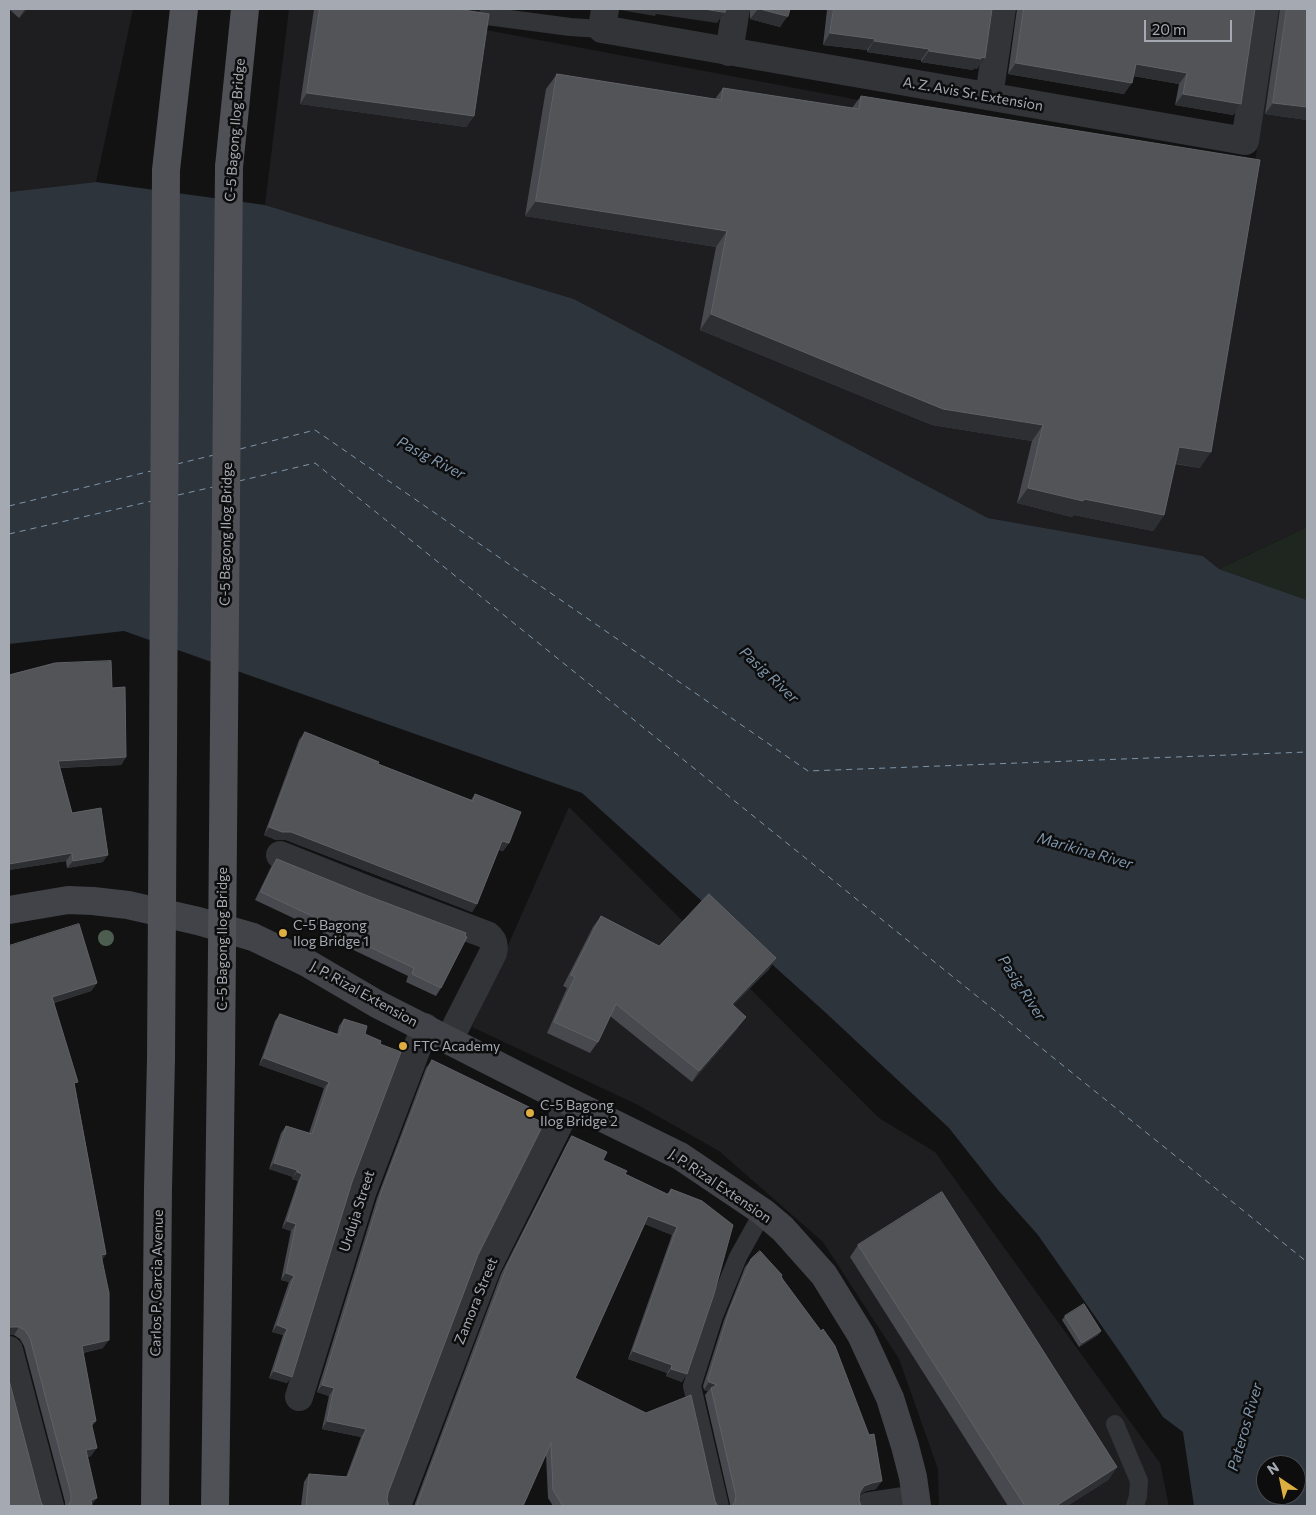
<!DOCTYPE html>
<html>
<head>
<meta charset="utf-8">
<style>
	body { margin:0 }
	#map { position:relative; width:1316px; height:1515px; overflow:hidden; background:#121213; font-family:Commissioner,sans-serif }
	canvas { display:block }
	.frame { position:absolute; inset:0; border:10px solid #a5a9b2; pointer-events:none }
	.north { position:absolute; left:1256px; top:1455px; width:50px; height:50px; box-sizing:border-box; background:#0d0d0e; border:1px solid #4a4b50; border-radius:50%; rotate:326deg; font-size:14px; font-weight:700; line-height:20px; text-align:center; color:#a5a9b2 }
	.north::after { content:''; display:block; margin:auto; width:18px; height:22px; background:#deae40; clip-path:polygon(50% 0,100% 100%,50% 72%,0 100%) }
	.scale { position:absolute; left:1144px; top:20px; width:88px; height:22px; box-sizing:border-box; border:2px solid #a5a9b2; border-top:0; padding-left:6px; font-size:15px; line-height:18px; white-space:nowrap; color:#a5a9b2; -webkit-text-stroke:4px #0d0d0e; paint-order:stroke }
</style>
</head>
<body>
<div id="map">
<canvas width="1316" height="1515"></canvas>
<div class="frame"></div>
<div class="north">N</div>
<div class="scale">20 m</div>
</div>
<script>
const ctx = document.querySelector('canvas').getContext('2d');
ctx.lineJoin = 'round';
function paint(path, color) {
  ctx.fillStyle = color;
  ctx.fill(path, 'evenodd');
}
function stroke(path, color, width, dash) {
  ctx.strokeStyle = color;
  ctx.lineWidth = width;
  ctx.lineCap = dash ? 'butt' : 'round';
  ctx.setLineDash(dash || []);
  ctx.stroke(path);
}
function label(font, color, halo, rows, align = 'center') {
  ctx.font = font + ' Commissioner,sans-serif';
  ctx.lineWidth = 5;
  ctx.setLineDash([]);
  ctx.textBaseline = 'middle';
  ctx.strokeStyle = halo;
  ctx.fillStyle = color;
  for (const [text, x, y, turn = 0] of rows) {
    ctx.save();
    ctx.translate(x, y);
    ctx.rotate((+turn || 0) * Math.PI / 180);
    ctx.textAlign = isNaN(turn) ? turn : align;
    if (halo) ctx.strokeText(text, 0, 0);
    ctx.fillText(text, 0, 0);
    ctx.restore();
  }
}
paint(new Path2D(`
	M9,9h124l-37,173 -87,10z
	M289,9h201l-4,21 767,144 26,-165h28v518l-88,42 -16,-13 -215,-38 -414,-219 -309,-94z
	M569,807l310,311 56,34 225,311 9,43h-230l-1,-37 -39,-110 -76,-117 -104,-91 -81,-46 -166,-78z`), '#1e1e20');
paint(new Path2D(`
	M1307,527v73l-88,-31z`), '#1f2620');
paint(new Path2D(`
	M96,182l169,23 309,94 414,219 215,38 16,13 88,31v906h-113l-11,-74 -20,-15 -41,-62 -84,-120 -40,-45 -49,-62 -123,-115 -244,-220 -458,-162 -115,13v-452zM1266,1465h30v30h-30z`), '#2d343b');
stroke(new Path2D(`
	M240,449l75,-19 493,341 499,-19
	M177,464l37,-9
	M239,481l76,-18 992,799
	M178,495l35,-8
	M9,506l142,-35
	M9,534l143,-33`), '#7f95aa', 1, [6, 5]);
stroke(new Path2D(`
	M487,16l83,11 32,2
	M1115,1424l24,57 -1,15 -3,10
	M720,1506l-28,-120 22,-70 24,-59 25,-45`), '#333438', 18);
stroke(new Path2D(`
	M605,9l-3,20 643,112 20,-132
	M729,52l7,-43
	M989,96l13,-87
	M280,855l88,35 119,45c7,5 8,10 6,18l-44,87
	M9,1350l41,156
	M299,1397l63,-204 63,-166
	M397,1506l90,-238 83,-166
	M869,1506l47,-7`), '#333438', 28);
stroke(new Path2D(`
	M9,910l59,-10 25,1 35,4 70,16 55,16 54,26 70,41 193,98 110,54 83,56 20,17 41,46 37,60 29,63 15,48 8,31 4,29`), '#424348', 28);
stroke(new Path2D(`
	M229,167l16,-158
	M163,752l3,-582 18,-161
	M155,1506l3,-318 3,-129
	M215,1506l6,-445`), '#505157', 28);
stroke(new Path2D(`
	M161,1059l2,-307
	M221,1061l8,-894`), '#505157', 28);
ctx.fillStyle = '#4d5e50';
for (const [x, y] of [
	[106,938]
]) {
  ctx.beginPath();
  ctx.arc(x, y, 8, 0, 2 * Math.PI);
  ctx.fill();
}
paint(new Path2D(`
	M9,9h18l-8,9z
	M314,9h143l17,107 -8,11 -166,-23z
	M750,9h40l-10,18 -30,-8z
	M823,9h169l-15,60 -3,-1 -1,2 -52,-8v-2l-54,-8v-2l-44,-5 4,-35z
	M1017,9h238l-14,95 -8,11 -58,-10 4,-21 -46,-8 -9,18 -116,-20z
	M1280,9h27v111l-42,-6z
	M557,74l158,25 8,-11 129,20 9,-12 339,372 -25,-4 -11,51 -11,16 -79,-16 -2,2 -55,-14 15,-62 -100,-16 -232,-95 16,-83 -191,-31 21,-127z
	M9,675l103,13 14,69 -5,8 -61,3 12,45 31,49 -36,6 -1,-7 -57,9z
	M305,732l73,32 93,36 4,-6 34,49 -6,8 -4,-1 -22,54 -5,8 -186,-72h-10l-12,-5 35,-95z
	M277,859l164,129 -5,8 -30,-14 2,-6 -86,-41 1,-3 -68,-32 16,-33z
	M601,916l58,30 117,12 -7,11 -36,36 5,23 -46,54 -82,-66 -12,26 -8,11 -43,-20 20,-45 -4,-2 30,-59z
	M9,946l88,37 -6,8 -37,12 21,83 31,168 -4,6 1,88 -20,5 13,68 -4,5 -1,30 -4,1 5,49h-27v-4l-41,-156 -4,-7 -6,-4z
	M280,1014l57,20 2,-8 5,-7 21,15 15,10 -28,138 -65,201 -18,-5 14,-43 -11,-3 17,-50 -8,-2 10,-49 -9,-3 16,-47 -6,-2 1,-2 -24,-8 12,-36 5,-7 23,7 15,-45 -65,-23 16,-44z
	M432,1060l97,56 -141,377 -1,7 2,6h-88l3,-24 5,-8 37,3 15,-40 -39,-8 7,-33 -12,-4 60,-194 49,-130z
	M572,1136l31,24 22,14 42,20 4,-5 31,12 -20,181 -16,-6 1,-3 -39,-14 44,-124 -27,-11 -70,154 140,123 2,4 2,1h-166l-5,-8 -2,-43 -23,51h-109l87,-232 66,-130z
	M858,1245l259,222 -9,13 -41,26h-59l-158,-249z
	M751,1259l31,18 94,212 -10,2 -6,3 -1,6 2,6h-131v-2l-25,-109 3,-4 -4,-1 -1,-4 21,-66 21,-53z
	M1065,1316l36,15 -3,4 -19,12 -17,-27z`), '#48494e');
paint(new Path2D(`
	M25,9h2l-8,9z
	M621,9h83l21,3 -8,11 -61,-9 -1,2 -35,-6z
	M758,9h2l28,7 -8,11 -30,-8z
	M830,33l45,6 -8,11 -44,-5z
	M874,41l55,8 -8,11 -54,-8z
	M929,51l52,6 4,1 -8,11 -3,-1 -1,2 -52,-8z
	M1016,63l116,20 -8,11 -116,-20z
	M1136,64l51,9 -8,11 -51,-9z
	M307,93l167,23 -8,11 -166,-23z
	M1183,94l58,10 -8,11 -58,-10z
	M1273,103l34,4v13l-42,-6z
	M536,201l191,30 -11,16 -191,-31z
	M711,314l332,111 -11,16 -100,-16 -232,-95z
	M1179,447l32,5 -11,16 -32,-6z
	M1028,488l136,27 -11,16 -79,-16 -2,2 -55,-14z
	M126,757l-5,8 -68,3 5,-7z
	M269,827l22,5 186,72 -5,8 -186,-72h-10l-12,-5z
	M502,841l7,2 -6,8 -6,-2z
	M72,853l-6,8 -57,9v-6z
	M108,855l-5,7 -36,6 6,-7z
	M776,958l-7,11 -45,46 8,-11z
	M97,983l-6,8 -45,14 6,-8z
	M746,1017l-8,11 -46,54 7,-11z
	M264,1058l65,24 -5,6 -65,-23z
	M274,1163l23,7 -4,7 -24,-8z
	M297,1172l5,2 -4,7 -6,-2z
	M648,1216l29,11 -5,8 -29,-12z
	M287,1221l9,3 -5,7 -9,-3z
	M106,1254l-6,8 1,-7z
	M286,1273l8,3 -5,6 -8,-2z
	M277,1325l10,4 -4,6 -11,-3z
	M11,1327h8l-5,8h-5v-7z
	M1101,1331l-3,4 -19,12 3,-4z
	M109,1340l-6,8 -27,6 6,-8z
	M633,1351l39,14 -5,8 -39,-14z
	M671,1369l16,5 -5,8 -16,-6z
	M274,1371l18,6 -5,6 -18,-5z
	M709,1382l8,3 -6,3 -3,3 -4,-1z
	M322,1385l12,3 -5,8 -12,-4z
	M327,1421l39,8 -5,8 -39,-8z
	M97,1448l-6,8 -11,3 6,-9z
	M1117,1467l-9,13 -41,26h-11z
	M882,1481l-6,8 -10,2 -7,3 5,-8 8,-3z
	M97,1498l-6,8v-6z`), '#2e2f32');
const building = new Path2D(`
	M320,9h137l32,5 -15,102 -167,-23z
	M704,9h22l-1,3z
	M760,9h30l-2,7z
	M834,9h158l-7,49 -4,-1v2l-52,-8v-2l-55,-8 1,-2 -45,-6z
	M1024,9h231l-14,95 -58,-10 4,-21 -51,-9 -4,19 -116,-20z
	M1287,9h20v98l-34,-4z
	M557,74l164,26 2,-12 136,21 2,-13 399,64 -49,292 -32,-5 -15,68 -80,-16 -1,2 -55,-13 15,-63 -100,-16 -232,-95 16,-83 -191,-30z
	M111,661l1,27 13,-1 1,70 -68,4 14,52 29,-5 7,47 -35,6 -1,-8 -63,11v-189l46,-12z
	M305,732l74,30 -1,2 95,37 2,-7 46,18 -12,31 -7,-2 -25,63 -186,-72h-9l-13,-5z
	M277,859l91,37 98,37 -1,3 2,1 -26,51 -29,-14 2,-6 -87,-41 2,-3 -68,-32z
	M709,894l67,64 -44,46 14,13 -47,54 -83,-67 -18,38 -44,-20 21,-45 -4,-2 30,-59 58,30z
	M79,924l18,59 -45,14 26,85 -4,1 32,171 -5,1 8,38v47l-27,6 14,75 -5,1 6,26 -11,2 11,48 -6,2 1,6h-24l3,-5v-7l-41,-156 -5,-8 -6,-3h-8l-2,1v-382z
	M280,1014l59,21 5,-16 23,7 -2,8 16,7 -1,3 21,8 -49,130 -60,195 -18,-6 13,-42 -10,-4 17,-49 -8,-3 10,-49 -9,-3 15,-47 -5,-2v-2l-23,-7 12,-37 26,8 17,-52 -65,-24z
	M432,1060l101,49 -4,7 15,7 -66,132 -90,238 -1,7 2,6h-83l3,-32 39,3 18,-48 -39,-8 7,-33 -12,-3 60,-195z
	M572,1136l35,16 -4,8 24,11 -2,3 44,21 2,-6 31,12 31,24 -19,69 -27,80 -16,-5 1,-4 -39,-14 44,-124 -29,-11 -73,162 71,35 45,-18 24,106 2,4 2,1h-156l-10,-16 -2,-47 -28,63h-108l2,-2 90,-238z
	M942,1192l175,275 -61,39h-31l-167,-261z
	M760,1251l22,24 -1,2 40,54 2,-2 12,17 34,89 5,-1 8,47 -10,2 -8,3 -4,6 -1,8 2,6h-129l3,-4 1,-6 -25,-108 6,-3 -8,-3 -1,-3 21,-67 22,-53z
	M1084,1304l17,27 -19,12 -17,-27z
	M9,1380l32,122 2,4h-34z`);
paint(building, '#525458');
stroke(building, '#5f6166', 1);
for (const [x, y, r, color] of [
	[283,933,5,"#deae40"],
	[403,1046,5,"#deae40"],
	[530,1113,5,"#deae40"]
]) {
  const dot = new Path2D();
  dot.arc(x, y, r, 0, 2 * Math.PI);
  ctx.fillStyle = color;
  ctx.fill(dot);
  stroke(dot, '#0d0d0e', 2);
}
label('14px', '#a5a9b2', '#0d0d0e', [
	["A. Z. Avis Sr. Extension",973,94,10],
	["C-5 Bagong Ilog Bridge",235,130,-86],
	["C-5 Bagong Ilog Bridge",226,534,-89],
	["C-5 Bagong Ilog Bridge",222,939,-90],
	["J. P. Rizal Extension",364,994,29],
	["J. P. Rizal Extension",720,1186,34],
	["Urduja Street",357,1211,-72],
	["Carlos P. Garcia Avenue",157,1283,-89],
	["Zamora Street",476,1301,-68]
]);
label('14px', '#a5a9b2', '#0d0d0e', [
	["C-5 Bagong",293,925],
	["Ilog Bridge 1",293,941],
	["FTC Academy",413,1046],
	["C-5 Bagong",540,1105],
	["Ilog Bridge 2",540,1121]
], 'left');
label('italic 15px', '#7f95aa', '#0d0d0e', [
	["Pasig River",431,458,28],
	["Pasig River",769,675,43],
	["Marikina River",1085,851,16],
	["Pasig River",1022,988,57],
	["Pateros River",1245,1427,-74]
]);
</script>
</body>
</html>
